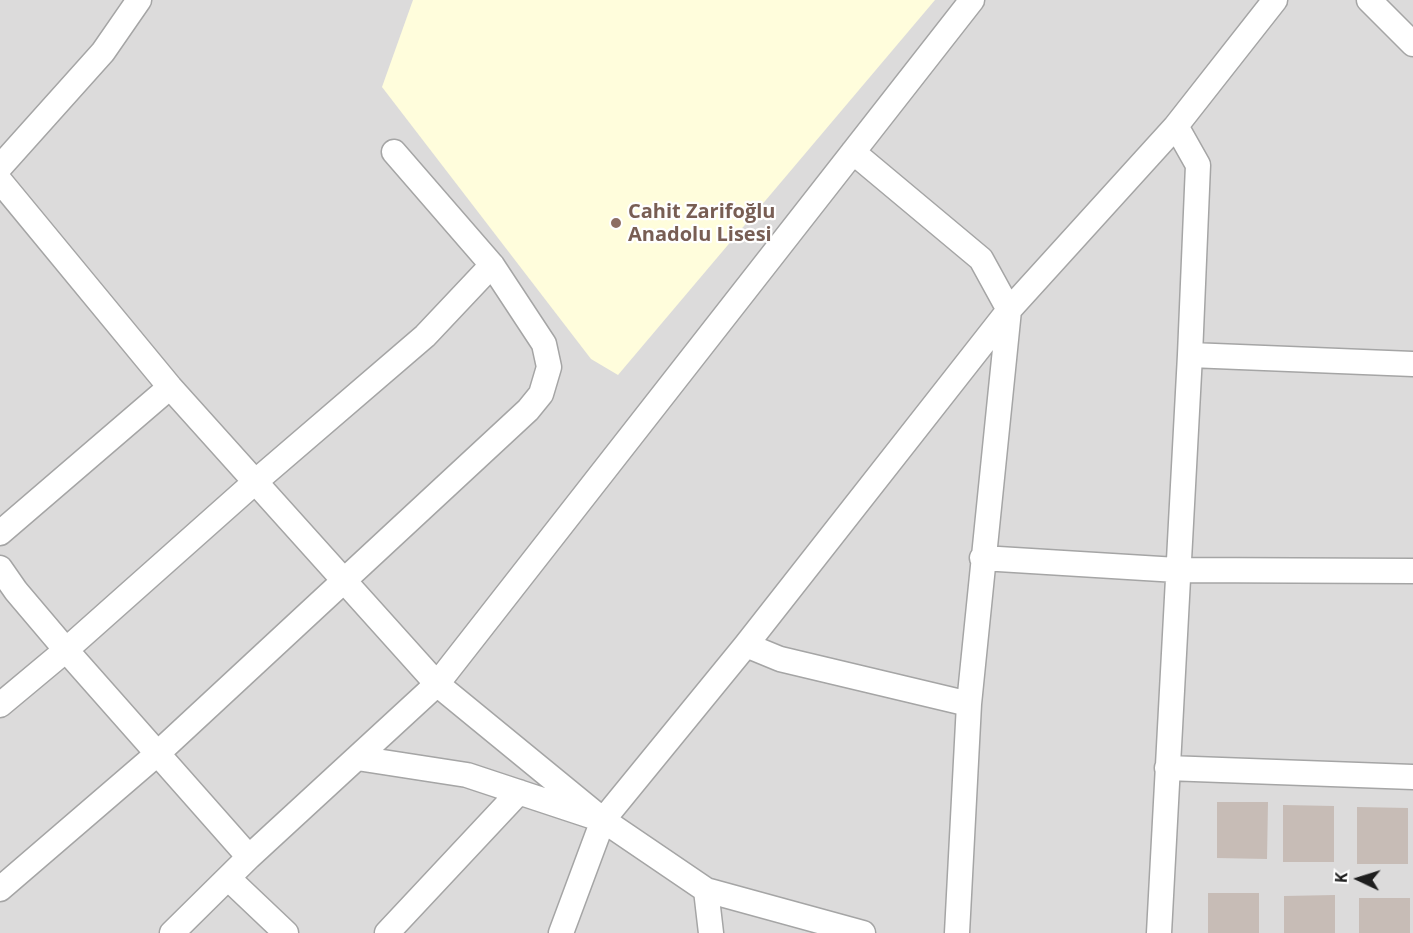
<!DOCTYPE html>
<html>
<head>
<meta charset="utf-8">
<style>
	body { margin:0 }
	#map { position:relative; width:1413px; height:933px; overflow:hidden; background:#efeae3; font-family:"Open Sans",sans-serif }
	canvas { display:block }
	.north { position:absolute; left:1329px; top:849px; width:60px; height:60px; -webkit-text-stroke:4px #fff; paint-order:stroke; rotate:274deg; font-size:16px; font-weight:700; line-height:24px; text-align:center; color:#1e1e1e }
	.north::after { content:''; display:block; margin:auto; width:21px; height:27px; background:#1e1e1e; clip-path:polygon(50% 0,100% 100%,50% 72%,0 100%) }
</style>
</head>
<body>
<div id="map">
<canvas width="1413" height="933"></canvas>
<div class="north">K</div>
</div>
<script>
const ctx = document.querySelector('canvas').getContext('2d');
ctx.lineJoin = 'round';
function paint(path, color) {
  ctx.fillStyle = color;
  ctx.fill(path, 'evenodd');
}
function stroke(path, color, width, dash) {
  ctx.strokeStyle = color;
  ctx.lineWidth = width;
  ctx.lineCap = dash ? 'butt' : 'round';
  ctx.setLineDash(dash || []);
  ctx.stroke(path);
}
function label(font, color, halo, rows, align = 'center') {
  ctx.font = font + ' "Open Sans",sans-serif';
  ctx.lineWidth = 4.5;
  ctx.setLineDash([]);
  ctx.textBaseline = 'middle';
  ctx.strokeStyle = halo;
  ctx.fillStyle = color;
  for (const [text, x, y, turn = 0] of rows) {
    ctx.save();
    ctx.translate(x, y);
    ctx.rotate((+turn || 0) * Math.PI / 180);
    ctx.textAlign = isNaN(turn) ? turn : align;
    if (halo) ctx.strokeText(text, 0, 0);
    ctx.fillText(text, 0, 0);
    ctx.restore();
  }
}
paint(new Path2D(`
	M0,0h1413v933h-1413z`), '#dcdbdb');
paint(new Path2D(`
	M413,0h522l-317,375 -27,-16 -209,-272z`), '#fffddc');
paint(new Path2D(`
	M1217,802h51l-1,57 -50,-1z
	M1283,805l51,1v56h-51z
	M1357,807l51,1v56h-51z
	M1208,893h51v40h-51z
	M1335,895v38h-51v-37z
	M1359,898h51v35h-51z`), '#c7bcb6');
const minor = new Path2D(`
	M1369,0l44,44
	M853,152l128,107 28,51 -40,394 -12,229
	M0,167l103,-115 36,-52
	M0,181l170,206 267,297 166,136
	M1190,355l223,9
	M0,533l170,-146
	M982,558l195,12 236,1
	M0,568l16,23 50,59 183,207
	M746,645l34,14 189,45
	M0,705l66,-55 189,-168 170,-146 67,-71
	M357,758l110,17 136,45 103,70 157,43
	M1167,768l246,9
	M228,878l58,55
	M0,889l157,-135 371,-344 13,-16 8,-27 -5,-23 -52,-79 -98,-113
	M706,890l5,43
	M172,933l77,-76 188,-173 535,-684
	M387,933l132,-141
	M561,933l42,-113 143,-175 263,-335 167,-184 99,-126
	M1159,933l31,-578 8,-190 -22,-39`);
stroke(minor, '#a5a5a5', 27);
stroke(minor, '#fff', 24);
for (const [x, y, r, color] of [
	[616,223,6,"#8d6e63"]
]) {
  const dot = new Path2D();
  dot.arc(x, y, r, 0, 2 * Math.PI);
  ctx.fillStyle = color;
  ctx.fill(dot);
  stroke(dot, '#fff', 2);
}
label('bold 20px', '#785e54', '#fff', [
	["Cahit Zarifoğlu",628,212],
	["Anadolu Lisesi",628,235]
], 'left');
</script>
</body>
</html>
